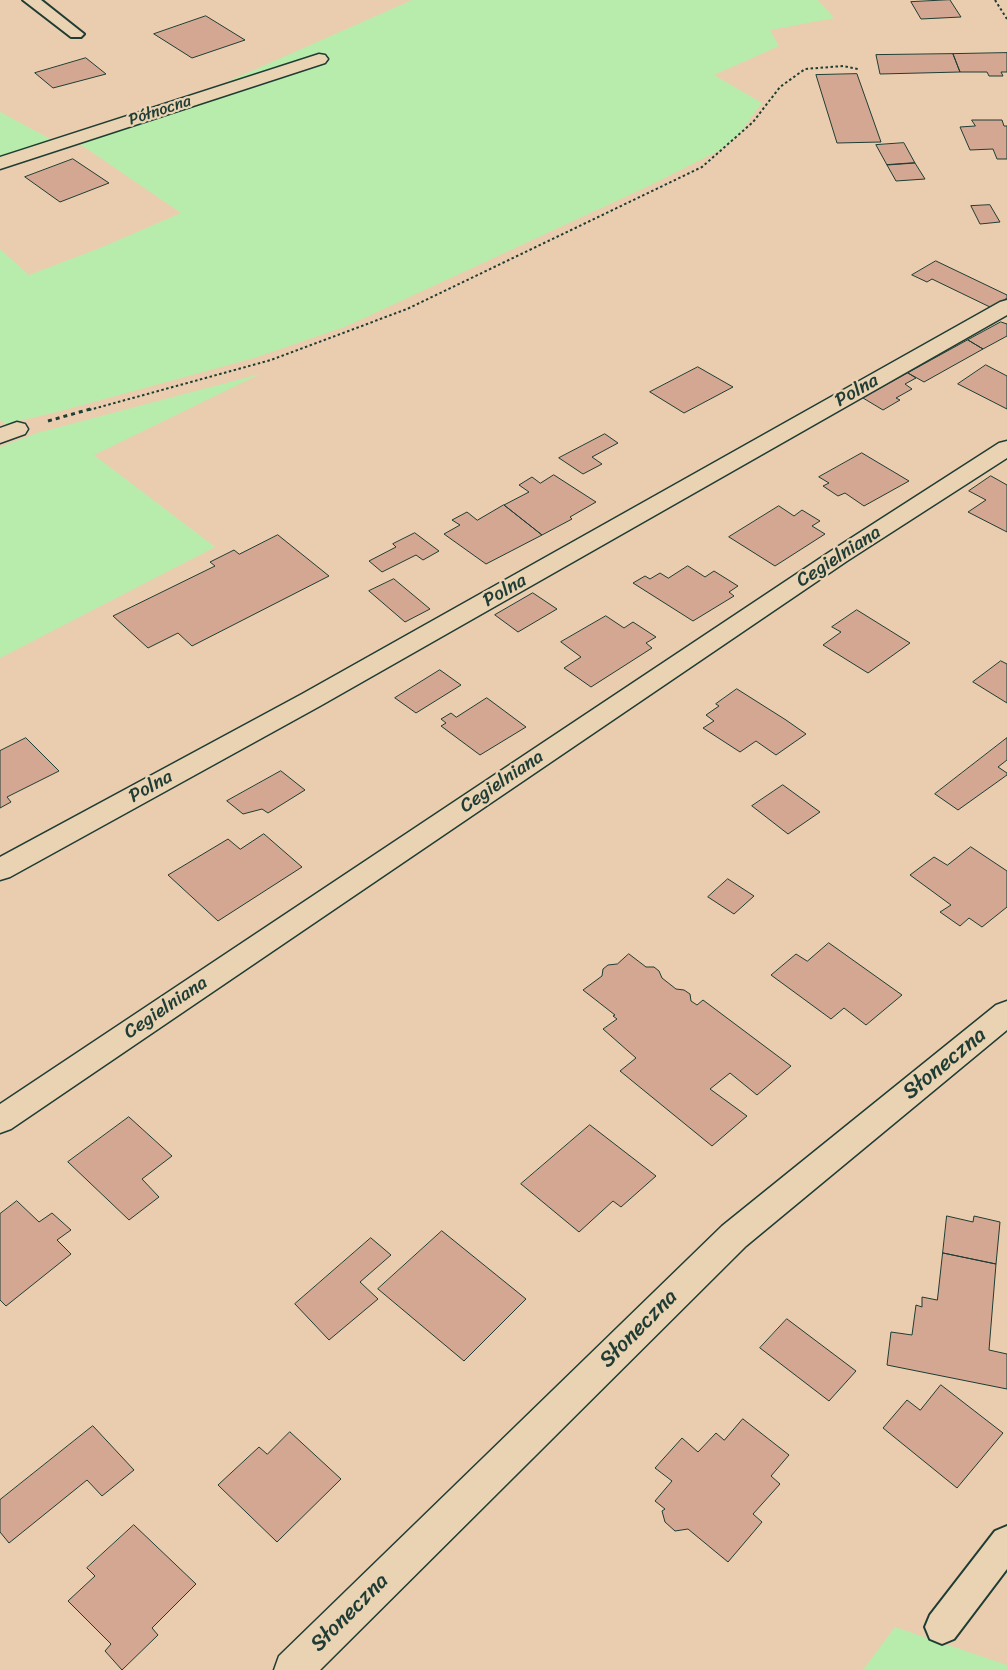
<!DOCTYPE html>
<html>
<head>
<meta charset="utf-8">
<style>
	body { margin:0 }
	canvas { display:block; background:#eacdae }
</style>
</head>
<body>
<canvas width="1007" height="1670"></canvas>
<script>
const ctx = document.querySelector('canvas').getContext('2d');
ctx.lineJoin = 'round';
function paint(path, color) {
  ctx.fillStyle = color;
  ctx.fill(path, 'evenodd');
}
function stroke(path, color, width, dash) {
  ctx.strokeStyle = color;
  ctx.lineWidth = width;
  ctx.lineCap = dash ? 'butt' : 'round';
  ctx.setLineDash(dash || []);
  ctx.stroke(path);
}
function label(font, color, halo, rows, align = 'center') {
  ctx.font = font + ' Sriracha,sans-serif';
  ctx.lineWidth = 4.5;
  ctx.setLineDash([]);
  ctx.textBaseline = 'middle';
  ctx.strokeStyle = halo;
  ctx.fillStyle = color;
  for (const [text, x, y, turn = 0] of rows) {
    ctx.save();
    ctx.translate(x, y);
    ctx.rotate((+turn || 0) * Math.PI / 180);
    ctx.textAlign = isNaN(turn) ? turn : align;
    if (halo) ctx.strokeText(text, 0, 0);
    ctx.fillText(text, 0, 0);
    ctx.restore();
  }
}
paint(new Path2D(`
	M412,0h406l16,18 -64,12 9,16 -65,29 48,28 -23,31 -19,16 -65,33 -308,143 -93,32 -197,54 -52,12 -5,-4v-171l29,26 71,-27 81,-35 -104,-71 53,-14 81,-39z
	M0,112l56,30 -56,17z
	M260,374l-166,81 121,92 -215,111v-211l37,-14z
	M895,1627l112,38v5h-144z`), '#b8ecac');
const building = new Path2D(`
	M950,0l11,17 -40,2 -10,-17z
	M206,16l39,24 -53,18 -38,-24z
	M1007,53v19h-6l2,4h-14l-2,-4h-27l-7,-18z
	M953,54l7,18 -80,2 -4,-19z
	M86,58l20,16 -53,14 -18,-15z
	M857,74l24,68 -44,1 -21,-68z
	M972,120h30l2,6h3v33h-10l-4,-10 -23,1 -10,-23 15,-1z
	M904,143l11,20 -28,2 -11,-20z
	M73,159l36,24 -49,19 -35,-25z
	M915,163l10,16 -29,2 -9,-16z
	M990,205l10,17 -20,2 -9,-18z
	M936,261l71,34v3l-15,10 -60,-29 -5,3 -15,-7z
	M1001,322l6,2v12l-24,13 -15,-9z
	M968,340l15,9 -59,33 -16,-9z
	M986,365l21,11v33l-49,-25z
	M698,367l35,20 -49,26 -34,-21z
	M908,373l8,5 -11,6 7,5 -16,9 4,2 -17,10 -20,-12z
	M605,434l13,9 -26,14 10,7 -19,10 -24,-16z
	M862,453l47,28 -45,25 -19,-13 -7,3 -15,-10 6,-3 -10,-6z
	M554,475l42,27 -26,15 2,2 -30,16 -38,-30 25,-13 -10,-7 13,-8 8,6z
	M991,476l16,9v47l-39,-20 18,-12 -17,-9z
	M504,505l38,30 -56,29 -42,-30 16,-9 -8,-5 15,-8 10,8z
	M779,506l15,10 8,-6 18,11 -8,5 13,8 -50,32 -46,-29z
	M415,533l24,18 -16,9 -7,-5 -34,17 -13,-11 27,-14 -3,-3z
	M278,535l51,41 -137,70 -14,-13 -30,15 -35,-32 102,-50 -5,-4 24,-12 5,4z
	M688,566l17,11 9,-6 24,15 -9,6 5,4 -41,25 -60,-38 12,-7 5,3 10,-6 8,5z
	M394,579l36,30 -25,13 -36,-31z
	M533,593l24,16 -39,23 -23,-17z
	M857,610l53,33 -42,30 -45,-28 18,-13 -9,-5z
	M606,616l18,12 9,-6 23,15 -10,6 6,5 -61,39 -27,-19 17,-11 -20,-15z
	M1001,661l6,3v39l-34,-21z
	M440,670l21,15 -45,28 -21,-15z
	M737,689l49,31 20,14 -30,21 -20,-14 -16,11 -37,-24 11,-7 -8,-6 13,-9 -3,-2z
	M487,698l39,29 -46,28 -39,-29 5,-3 -5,-4 10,-6 5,4z
	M26,738l33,33 -52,26 4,5 -11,6v-57z
	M1007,738v22l-9,7 9,6v2l-49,35 -23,-16z
	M281,771l24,19 -37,23 -6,-4 -19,5 -16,-13z
	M783,785l37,27 -32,22 -36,-28z
	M264,834l38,33 -84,54 -50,-46 60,-36 12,10z
	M971,847l36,24v36l-25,20 -13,-9 -9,8 -20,-14 11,-7 -41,-30 24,-18 13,8z
	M728,879l26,17 -20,18 -26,-17z
	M829,943l73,52 -36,30 -22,-17 -13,11 -60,-44 25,-21 11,7z
	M629,954l17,13h8l5,4 3,7 14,11 8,1 6,4 1,7 6,4 6,-5 88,66 -34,29 -27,-22 -20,16 37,27 -35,30 -92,-75 16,-13 -33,-29 14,-10 -4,-3 2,-1 -32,-25 19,-14 1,-7 5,-4 9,-1z
	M129,1117l43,39 -30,23 17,18 -30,23 -61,-58z
	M590,1125l66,51 -35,31 -8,-6 -34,31 -58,-48z
	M17,1201l22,21 13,-9 19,17 -14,10 14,14 -65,52 -6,-6v-86z
	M947,1216l26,6 1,-6 26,6 -4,42 -53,-11z
	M442,1231l84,68 -62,62 -86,-72z
	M371,1238l20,17 -31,27 18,17 -49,41 -34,-36z
	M943,1253l53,11 -7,86 18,4v35l-120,-24 4,-33 21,3 4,-30 6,2v-10l15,3z
	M787,1319l69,52 -27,30 -69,-53z
	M941,1385l62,48 -46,55 -74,-60 24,-28 13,10z
	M743,1419l46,36 -18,21 9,8 -27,30 9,8 -34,40 -40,-33 -13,2 -10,-9 -3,-11 3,-2 -10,-8 17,-20 -17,-13 27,-30 16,14 18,-19 8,7z
	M93,1426l41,44 -32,26 -15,-16 -78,63 -9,-11v-32z
	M290,1432l51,47 -64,63 -59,-57 41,-38 8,7z
	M134,1525l62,59 -44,44 6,7 -36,35 -17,-19 6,-7 -43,-43 27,-25 -8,-8z`);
paint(building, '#d4a792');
stroke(building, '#1f3d34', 1);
const service = new Path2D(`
	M23,0h18l43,34 -3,3h-10z
	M1007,1526v43l-53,70 -12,5 -12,-5 -5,-12 5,-12 65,-84z`);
const minor = new Path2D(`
	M319,54l6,1 3,4 -3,4 -325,106v-12z
	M1007,300v15l-687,391 -310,171 -10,3v-23l302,-163 698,-392z
	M17,422l8,2 3,5 -3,5 -25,9v-15z
	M1007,441v17l-160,103 -836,568 -11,4v-29l831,-553 168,-108z
	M1007,1001v29l-261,216 -426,424h-46l5,-14 443,-430 274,-221z`);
stroke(service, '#1f3d34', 4);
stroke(minor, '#1f3d34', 3);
stroke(new Path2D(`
	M995,0l12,19
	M89,410l182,-50 136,-51 295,-142 51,-45 27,-35 25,-18 38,-3 15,3`), '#1f3d34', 2, [2.5, 2.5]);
stroke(new Path2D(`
	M48,421l46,-13`), '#1f3d34', 3, [4, 4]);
paint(service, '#ead3b3');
paint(minor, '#ead3b3');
label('16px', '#1f3d34', '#ead3b3', [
	["Północna",160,111,-18]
]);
label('19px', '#1f3d34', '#ead3b3', [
	["Polna",857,391,-30],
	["Cegielniana",839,557,-33],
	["Polna",505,591,-30],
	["Cegielniana",502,782,-34],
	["Polna",151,787,-29],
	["Cegielniana",166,1008,-34]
]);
label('22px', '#1f3d34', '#ead3b3', [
	["Słoneczna",945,1064,-39],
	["Słoneczna",639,1329,-45],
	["Słoneczna",350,1613,-45]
]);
</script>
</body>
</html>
